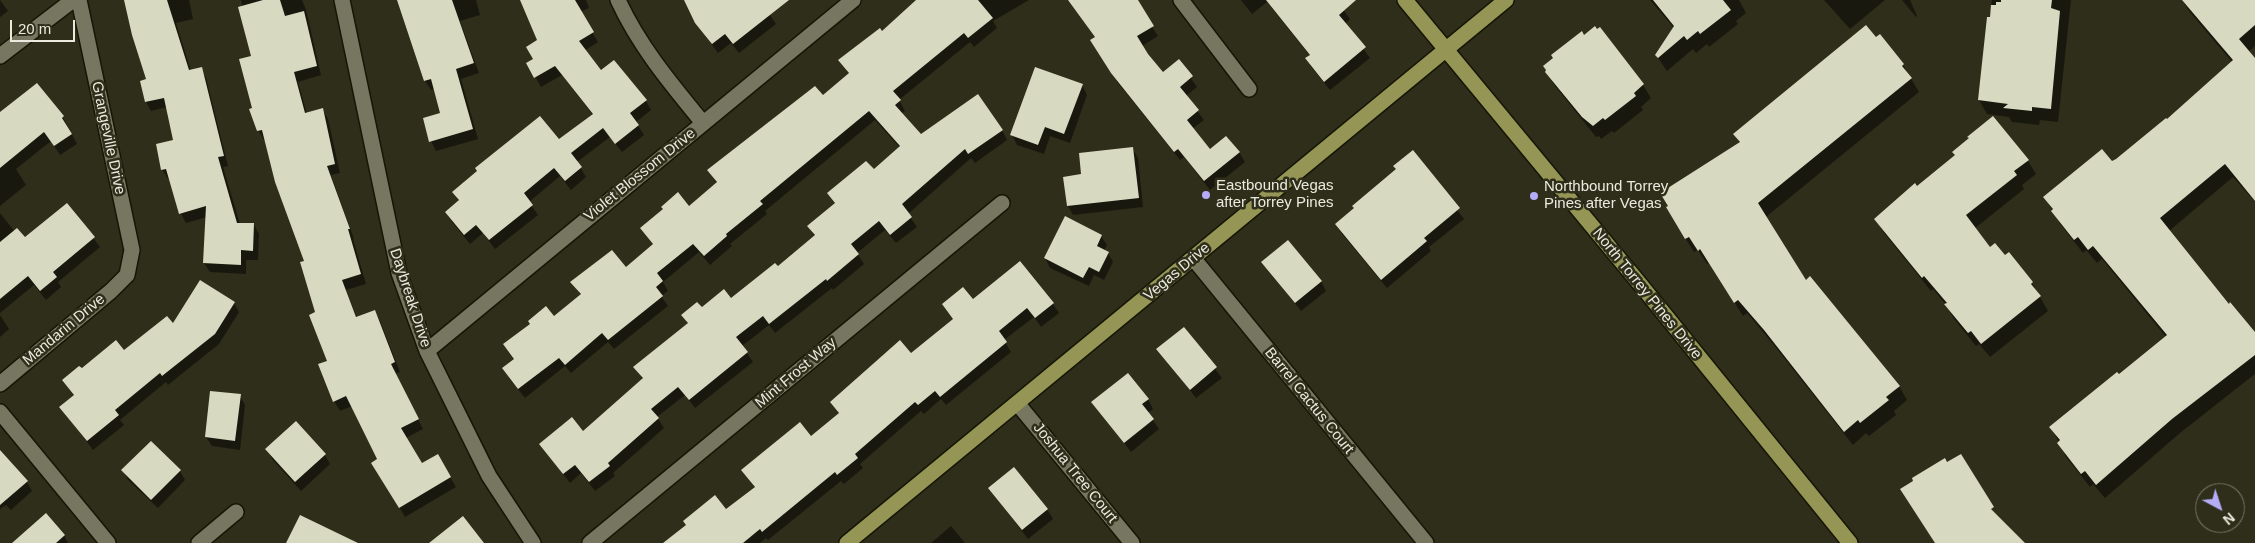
<!DOCTYPE html>
<html>
<head>
<meta charset="utf-8">
<style>
	body { margin:0 }
	#map { position:relative; width:2255px; height:543px; overflow:hidden; background:#2e2e1b; font-family:Helvetica,sans-serif }
	canvas { display:block }
	.north { position:absolute; left:2195px; top:483px; width:50px; height:50px; box-sizing:border-box; background:#2e2e1b; border:1px solid #797a69; border-radius:50%; rotate:140deg; font-size:14px; font-weight:700; line-height:20px; text-align:center; color:#eaebde }
	.north::after { content:''; display:block; margin:auto; width:18px; height:22px; background:#b5acf8; clip-path:polygon(50% 0,100% 100%,50% 72%,0 100%) }
	.scale { position:absolute; left:10px; top:20px; width:65px; height:22px; box-sizing:border-box; border:2px solid #eaebde; border-top:0; padding-left:6px; font-size:15px; line-height:18px; white-space:nowrap; color:#eaebde; -webkit-text-stroke:4px #2e2e1b; paint-order:stroke }
</style>
</head>
<body>
<div id="map">
<canvas width="2255" height="543"></canvas>
<div class="north">N</div>
<div class="scale">20 m</div>
</div>
<script>
const ctx = document.querySelector('canvas').getContext('2d');
ctx.lineJoin = 'round';
function paint(path, color) {
  ctx.fillStyle = color;
  ctx.fill(path, 'evenodd');
}
function stroke(path, color, width, dash) {
  ctx.strokeStyle = color;
  ctx.lineWidth = width;
  ctx.lineCap = dash ? 'butt' : 'round';
  ctx.setLineDash(dash || []);
  ctx.stroke(path);
}
function label(font, color, halo, rows, align = 'center') {
  ctx.font = font + ' Helvetica,sans-serif';
  ctx.lineWidth = 5;
  ctx.setLineDash([]);
  ctx.textBaseline = 'middle';
  ctx.strokeStyle = halo;
  ctx.fillStyle = color;
  for (const [text, x, y, turn = 0] of rows) {
    ctx.save();
    ctx.translate(x, y);
    ctx.rotate((+turn || 0) * Math.PI / 180);
    ctx.textAlign = isNaN(turn) ? turn : align;
    if (halo) ctx.strokeText(text, 0, 0);
    ctx.fillText(text, 0, 0);
    ctx.restore();
  }
}
paint(new Path2D(`
	M0,0l8,11 -8,6z
	M125,0h64l4,19 -17,4 15,48 10,-2 5,9 22,88 -5,1 17,57 14,1 5,9 -1,26h-12v14l-36,-2 -6,-9 3,-46 -21,6 -5,-9 -11,-36 -2,1 -6,-10 13,-28 -8,-34 -16,4 -5,-9 2,-22z
	M241,0h61l4,10 15,65 -23,7 9,32 16,-4 5,9 12,54 -9,2 23,64h-1l13,45 -20,6 11,28 18,-7 5,10 20,51 -5,2 28,55 -17,9 16,27 15,-10 19,32 -51,30 -32,-54 6,-3 -27,-54 -12,5 -6,-10 -6,-39 -22,-100 -40,-123 -2,1 -6,-10 -4,-21 -1,-52z
	M399,0h77l4,15 -20,6 19,52 -18,6 17,60 -42,12 -5,-10 11,-27 -7,-25 -4,1 -6,-9z
	M531,0h55l3,8 -9,4 18,30 -14,9 17,21 45,29 5,9 -15,12 8,13 -22,17 -12,-15 -33,25 9,15 -15,13 -11,-14 -31,26 9,13 -43,34 -12,-16 -13,11 -18,-22 -6,-10 13,-10 -5,-10 105,-51 34,-26 -31,-40 -21,12 -13,-23 7,-4 4,-19z
	M691,0h69l16,24 -37,29 -8,-10 -13,10 -22,-31z
	M917,0h112l-36,21 4,7 -23,19 -4,-5 -71,58 6,11 -4,3 20,22 81,-6 5,10 -32,23 -4,-5 -63,56 9,13 -21,16 -11,-13 -28,23 7,11 -31,26 -1,-2 -57,45 -6,-8 -27,21 11,16 -58,46 -10,-13 -28,22 7,11 -51,45 2,3 -20,15 -14,-18 -11,10 -29,-39 42,-11 60,-54 -8,-12 53,-43 -5,-9 48,-15 47,-32 37,-31 -6,-11 26,-22 -7,-11 45,-22 27,-23 -25,-28 -110,91 2,3 -37,30 2,2 -22,19 -11,-13 -36,30 5,9 -7,5 7,10 -54,43 -6,-7 -37,31 -6,-7 -40,32 -16,-20 6,-18 39,-42 27,-23 -9,-13 54,-13 27,-24 -11,-16 47,-22 28,-23 -8,-14 114,-73 27,-22 -10,-15 42,-27z
	M1074,0h60l24,36 -16,10 21,28 16,-13 18,26 -11,9 18,24 -12,9 18,22 29,1 6,10 -35,28 -26,-33 -4,3 -62,-77 -20,-33 -2,-12 -25,-36z
	M1241,0h95l14,19 -5,5 25,34 -40,32 -18,-22 -5,-9 3,-3 -43,-54 -15,12z
	M1650,0h89l7,13 -10,8 2,3 -29,23 -2,-3 -11,9 -3,-4 -26,22 -11,-16 18,-27z
	M1824,0h61l-35,29z
	M1902,0h8l7,16 -1,1z
	M1992,0h79l-13,122 -18,-2 -1,5 -27,-3 -3,-5 -22,-3 -8,-14z
	M2182,0h73v46l-7,6 7,8v142l-22,-25 -64,54 86,104v39l-75,59 -75,65 -12,-14 -3,3 -24,-30 -15,-30 115,-90 -64,-78 -5,4 -11,-13 -3,3 -22,-28 -16,-28 67,-34 55,-42 65,-59 -43,-51z
	M1600,29l43,56 8,13 -10,9 2,3 -29,23 -2,-2 -11,8 -2,-3 -3,1 -41,-51 -9,-14 38,-36z
	M1876,38l27,27 16,27 -153,125 40,64 93,105 8,14 -13,11 2,4 -27,21 -3,-3 -13,12 -80,-101 -26,-31 -4,3 -34,-54 -2,2 -9,-14 -4,2 -19,-30 65,-78 -5,-10z
	M1082,85l5,10 -17,48 -20,-7 -6,18 -27,-9 -5,-10z
	M0,114l63,3 14,27 -17,11 -9,-14 -35,28 10,16 -26,21z
	M1132,148l6,10 5,49 -70,8 -5,-9 15,-31z
	M1413,152l51,67 -35,28 2,4 -44,37 -45,-54 -6,-9 61,-55z
	M2028,161l8,13 -14,11 2,4 -50,40 16,20 15,8 4,-3 23,29 16,28 -58,46 -11,-13 -3,2 -22,-27 -8,-14 -13,-16 -2,2 -47,-58 -8,-14 40,-32z
	M67,205l33,42 -42,35 3,5 -15,13 -12,-15 -34,28v-100l15,19 10,7z
	M1101,236l6,9 -3,6 4,2 5,9 -9,18 -10,-5 -5,11 -39,-18 -5,-10z
	M1263,262l58,19 5,10 -25,20z
	M973,301l80,3 6,9 -18,14 -7,-10 -30,23 7,12 -65,53 -5,-6 -17,15 -3,-3 -61,53 3,4 -19,16 -3,-3 -73,59 -2,-2 -6,5h-95l61,-32 29,-23 -12,-18 68,-32 28,-24 -8,-12 80,-47 43,-35 -11,-15z
	M234,303l5,9 -20,32 -51,41 -2,-3 -46,38 4,5 -31,25 -32,-43 13,-11 -11,-16 61,-28 49,-27z
	M0,315l9,14 -9,8z
	M1184,328l38,50 -26,20 -38,-49z
	M240,396l5,9 -5,45 -28,-4 -6,-9z
	M1148,399l5,10 -5,4 11,16 -28,23 -38,-50z
	M267,449l58,6 5,9 -29,27 -29,-32z
	M0,452l27,30 5,9 -21,19 -5,-5 -6,4z
	M123,470l57,1 5,9 -27,28 -30,-28z
	M989,488l58,21 6,10 -25,20z
	M951,526l14,17h-34z
	M64,535l4,8h-51z`), '#0007');
paint(new Path2D(`
	M124,0h43l22,70 13,-3 22,89 -6,1 19,66h17l-1,28 -12,-1v15l-38,-2 3,-57 -27,8 -13,-45 -5,1 -5,-26 17,-4 -9,-42 -19,4 -5,-21 6,-2 -14,-44z
	M263,0h17l5,16 19,-5 13,55 -23,6 11,41 18,-5 12,56 -8,2 23,63h-2l13,45 -19,6 14,37 19,-7 20,52 -4,2 28,55 -18,9 21,35 16,-9 13,23 -52,31 -28,-45 6,-4 -31,-63 -13,6 -15,-38 9,-3 -18,-46 6,-3 -15,-50 4,-1 -29,-79 -13,-52 -5,1 -8,-22 3,-1 -13,-49 12,-3 -13,-49z
	M397,0h55l22,63 -18,6 17,60 -44,13 -6,-24 17,-5 -9,-34 -7,2z
	M520,0h55l19,32 -15,9 22,29 13,-10 33,40 -17,13 9,12 -24,19 -12,-16 -32,25 11,14 -17,14 -11,-13 -30,25 9,12 -44,35 -13,-15 -12,10 -19,-23 14,-12 -7,-8 25,-21 -2,-3 65,-52 19,23 34,-25 -38,-48 -21,12 -8,-15 7,-4 -7,-12 11,-7z
	M684,0h105l-56,44 -8,-10 -13,10 -17,-21z
	M916,0h62l15,18 -25,20 -4,-5 -71,58 8,9 -6,5 26,29 57,-40 25,36 -35,24 -3,-5 -63,55 10,13 -22,18 -11,-14 -28,23 8,10 -32,27 -1,-2 -57,45 -6,-8 -27,21 12,15 -59,48 -11,-13 -27,22 8,9 -51,45 2,3 -21,16 -14,-17 -12,9 -24,-30 33,-27 11,14 60,-53 -10,-11 55,-44 -7,-8 16,-13 5,5 22,-18 7,9 44,-35 3,3 37,-31 -8,-9 28,-23 -8,-10 39,-32 8,8 26,-23 -31,-35 -109,90 3,3 -37,30 1,2 -23,20 -11,-12 -36,29 6,8 -7,6 7,9 -55,44 -6,-7 -37,32 -6,-7 -41,31 -16,-21 12,-9 -11,-15 27,-20 -2,-3 18,-15 8,10 27,-22 -11,-12 42,-32 14,17 27,-23 -13,-16 23,-19 -2,-2 17,-15 11,14 28,-24 -10,-12 108,-84 8,9 26,-22 -11,-13 42,-32 2,3z
	M1068,0h70l16,26 -17,10 11,18 15,18 16,-13 14,17 -13,11 19,23 -12,10 23,29 16,-13 14,16 -36,29 -26,-32 -4,3 -63,-79 -21,-33 5,-3z
	M1266,0h90l-17,15 27,32 -42,35 -19,-24 5,-3z
	M1653,0h70l8,10 -31,24 -2,-3 -11,9 -3,-4 -26,22 -3,-3 19,-29z
	M2001,0h51l-1,8 9,3 -9,98 -19,-2v4l-29,-3 5,-4 -30,-4 9,-83h3l1,-12h5v-3h5z
	M2182,0h73v25l-16,14 16,19v143l-30,-37 -65,54 69,86 1,-2 25,30v23l-83,64 -76,66 -11,-14 -4,3 -24,-31 3,-3 -11,-13 68,-55 2,2 48,-39 -74,-89 -5,4 -10,-13 -4,3 -23,-29 2,-2 -10,-12 59,-48 10,12 4,-2 50,-41 1,1 66,-59z
	M1866,25l10,12 4,-3 24,30 -2,2 10,12 -154,125 48,77 4,-4 90,110 -14,11 3,3 -29,23 -2,-3 -14,12 -80,-102 -26,-30 -4,3 -34,-54 -2,2 -9,-14 -4,2 -19,-32 2,-1 -8,-13 80,-51 -7,-8z
	M1595,26l2,3 3,-2 44,57 -10,9 2,3 -31,24 -2,-2 -10,8 -11,-9 -37,-45 1,-2 -3,-4 10,-8 -2,-3 31,-24 2,4z
	M1035,67l48,17 -19,50 -19,-7 -7,18 -28,-10z
	M37,83l27,33 -2,2 10,16 -18,12 -10,-14 -44,36v-56z
	M1993,116l36,44 -15,11 3,4 -51,40 24,32 5,-4 10,12 4,-3 24,30 -2,2 10,12 -60,48 -10,-13 -3,2 -24,-29 3,-1 -23,-27 -2,2 -48,-59 41,-36 2,3 38,-31 -3,-3 17,-14 -2,-1z
	M1133,147l6,51 -72,8 -4,-29 18,-3 -2,-21z
	M1413,150l47,58 -36,30 3,3 -46,39 -46,-56 19,-16 -2,-2 44,-37 -3,-3z
	M67,203l28,34 -42,35 4,5 -17,14 -12,-15 -28,23v-57l17,-14 8,9z
	M1065,216l37,19 -5,11 12,6 -10,20 -10,-5 -6,11 -39,-20z
	M1288,240l34,41 -27,22 -34,-41z
	M1020,261l34,42 -19,15 -8,-10 -28,23 8,11 -67,55 -5,-6 -17,14 -3,-3 -60,52 3,4 -21,17 -2,-3 -73,60 -2,-3 -17,14h-80l23,-18 -3,-4 32,-26 11,14 29,-22 -14,-17 59,-48 11,14 28,-23 -9,-11 70,-62 11,13 42,-34 -11,-15 21,-17 10,12z
	M200,280l35,22 -20,32 -53,42 -2,-3 -45,37 4,5 -32,26 -28,-34 15,-12 -12,-15 17,-14 3,2 34,-28 8,10 43,-34 6,7z
	M1184,327l33,40 -27,23 -34,-41z
	M1128,373l21,26 -7,5 12,15 -30,24 -33,-41z
	M210,391l31,3 -6,47 -30,-4z
	M296,421l30,33 -31,28 -30,-33z
	M151,441l30,29 -30,30 -30,-30z
	M0,450l28,31 -28,24z
	M1961,454l33,53 -3,2 34,34h-90l-35,-54 13,-8 -1,-3 33,-20 2,4z
	M1014,467l34,42 -26,21 -34,-42z
	M46,513l19,22 -9,8h-44z
	M300,515l58,28h-72z
	M463,516l21,27h-55z`), '#d8d9c1');
const minor = new Path2D(`
	M342,0l57,273 28,78 62,125 44,67
	M618,0c21,46 53,84 85,123
	M1181,0l68,89
	M0,56l73,-56
	M1193,258l233,285
	M427,351l426,-351
	M0,384l111,-93 16,-16 5,-25 -53,-250
	M1017,403l115,140
	M0,412l108,131
	M199,543l37,-31
	M590,543l412,-340`);
const major = new Path2D(`
	M1405,0l235,284 210,259
	M847,543l659,-543`);
stroke(minor, '#161605', 18);
stroke(major, '#161605', 18);
stroke(minor, '#767661', 15);
stroke(major, '#959556', 15);
for (const [x, y, r, color] of [
	[1206,195,5,"#b5acf8"],
	[1534,196,5,"#b5acf8"]
]) {
  const dot = new Path2D();
  dot.arc(x, y, r, 0, 2 * Math.PI);
  ctx.fillStyle = color;
  ctx.fill(dot);
  stroke(dot, '#2e2e1b', 2);
}
label('15px', '#eaebde', '#2e2e1b', [
	["Grangeville Drive",108,138,78],
	["Violet Blossom Drive",640,175,-39],
	["Vegas Drive",1177,272,-40],
	["North Torrey Pines Drive",1647,294,51],
	["Daybreak Drive",410,298,72],
	["Mandarin Drive",64,330,-40],
	["Mint Frost Way",796,373,-40],
	["Barrel Cactus Court",1309,401,51],
	["Joshua Tree Court",1075,473,51]
]);
label('15px', '#eaebde', '#2e2e1b', [
	["Eastbound Vegas",1216,186],
	["after Torrey Pines",1216,203],
	["Northbound Torrey",1544,187],
	["Pines after Vegas",1544,204]
], 'left');
</script>
</body>
</html>
